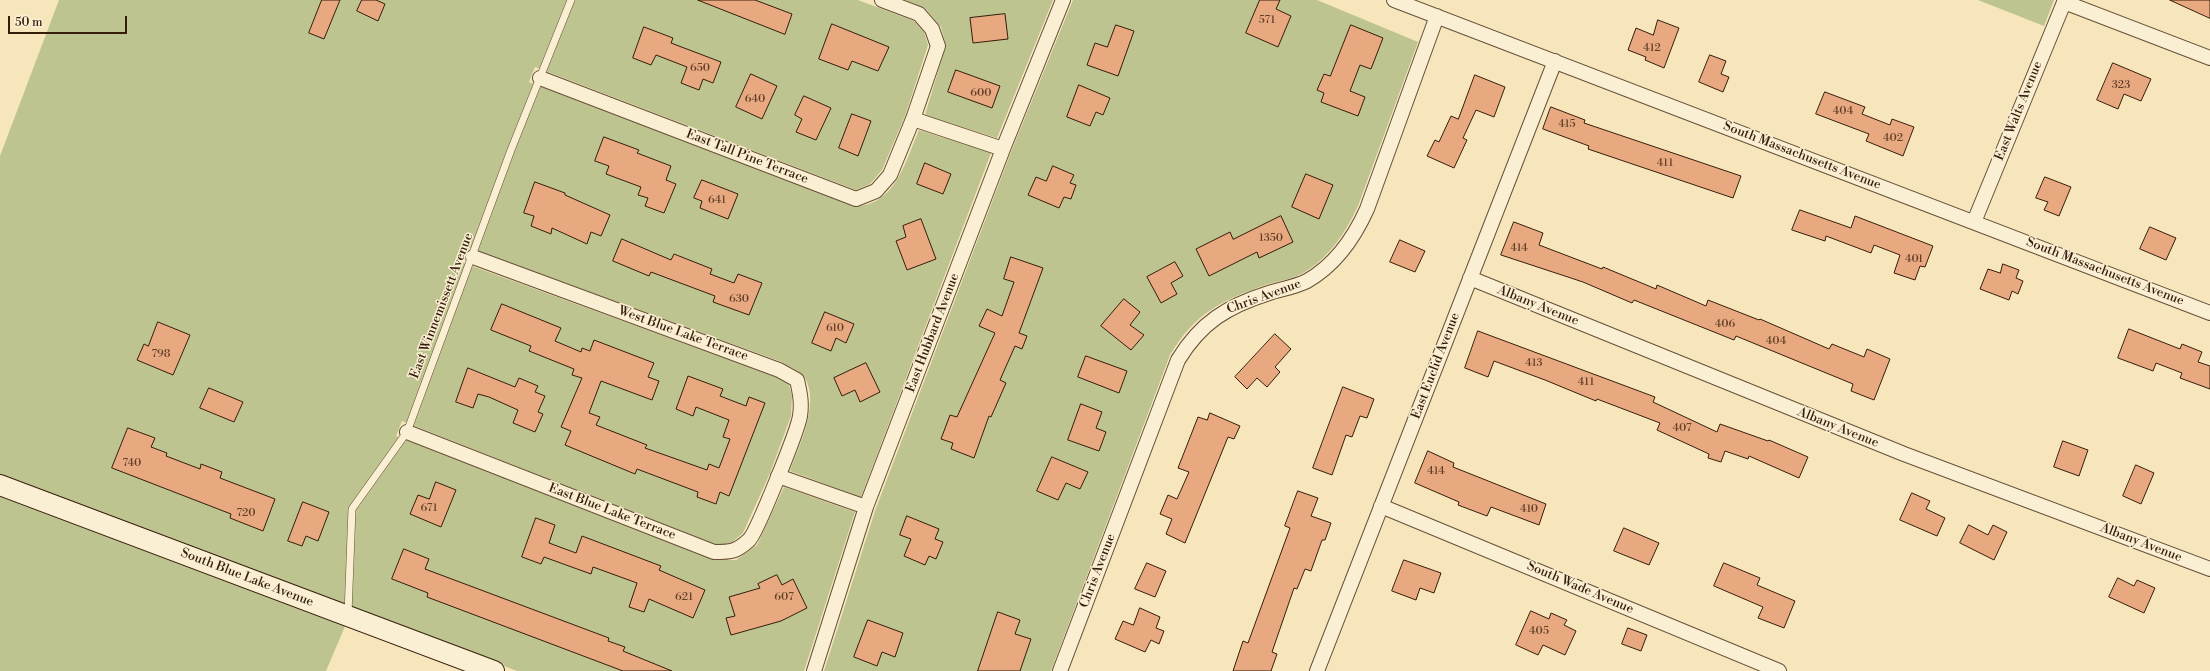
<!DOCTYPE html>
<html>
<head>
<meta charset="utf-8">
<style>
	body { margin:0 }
	#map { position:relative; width:2210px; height:671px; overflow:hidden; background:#f7e6bc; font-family:"Libre Bodoni",serif }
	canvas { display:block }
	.scale { position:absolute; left:8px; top:16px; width:119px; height:18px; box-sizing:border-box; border:2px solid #361d0b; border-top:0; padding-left:5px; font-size:12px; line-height:14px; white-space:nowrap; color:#361d0b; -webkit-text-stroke:3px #faefd3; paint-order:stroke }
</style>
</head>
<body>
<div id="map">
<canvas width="2210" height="671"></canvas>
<div class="scale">50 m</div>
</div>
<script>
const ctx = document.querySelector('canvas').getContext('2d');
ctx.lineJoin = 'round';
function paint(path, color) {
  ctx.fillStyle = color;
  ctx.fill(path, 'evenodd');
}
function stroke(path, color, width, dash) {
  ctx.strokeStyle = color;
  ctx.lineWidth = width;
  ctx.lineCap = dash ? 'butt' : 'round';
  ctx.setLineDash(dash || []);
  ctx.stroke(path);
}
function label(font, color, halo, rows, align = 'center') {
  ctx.font = font + ' "Libre Bodoni",serif';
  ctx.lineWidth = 3;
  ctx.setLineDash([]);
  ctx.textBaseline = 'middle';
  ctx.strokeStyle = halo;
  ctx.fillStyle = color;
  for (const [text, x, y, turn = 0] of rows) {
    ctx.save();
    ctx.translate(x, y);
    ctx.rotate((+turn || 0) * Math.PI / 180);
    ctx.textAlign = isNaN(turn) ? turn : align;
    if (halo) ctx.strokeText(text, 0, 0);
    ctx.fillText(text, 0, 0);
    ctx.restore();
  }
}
paint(new Path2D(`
	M59,0h799l56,21 10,11 4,13 -23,71 -23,54 -12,14 -14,6 -321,-123 -6,15 325,124c41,1 52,-46 65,-76l72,23 -130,344 -71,-26c9,-25 30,-67 15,-93 -5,-7 -16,-11 -23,-16l-315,-115 -6,15 315,115 13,8 3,11 -1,20 -21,57 -27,60 -12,10 -17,1 -312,-123 -6,15 319,124h21l21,-15 27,-58 71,25 -51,159h-287l-517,-195v-320z
	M905,0h148l-56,138 -72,-23 21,-70 -5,-18 -15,-18z
	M1073,0h244l101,42 -60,164c-12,26 -29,52 -55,67 -11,6 -23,8 -35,11 -46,16 -72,28 -98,71l-119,316h-227l51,-160 136,-359z
	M1978,0h76l-10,26z
	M0,493l346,131 -20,47h-326z`), '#bdc490');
const building = new Path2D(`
	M322,0h18l-16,39 -15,-6z
	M362,0h14l9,4 -7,17 -21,-10z
	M698,0h57l37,14 -7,20z
	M1260,0h20l-4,9 15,7 -13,31 -32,-14z
	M2170,0h40v18z
	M1005,14l3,25 -35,4 -3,-25z
	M1658,20l21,8 -15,40 -19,-8 1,-3 -18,-7 8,-22 17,7z
	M832,24l57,23 -11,24 -26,-10 -4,9 -29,-11z
	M1116,25l18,6 -16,45 -31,-11 8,-22 12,4z
	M1351,25l32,13 -12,31 -11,-4 -10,26 15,6 -7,19 -37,-14 3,-9 -7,-3 7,-16 6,2z
	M644,27l29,11 -2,5 50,19 -8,21 -10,-4 -4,11 -18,-7 6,-16 -31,-12 -5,10 -18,-7z
	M1710,55l16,6 -5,13 8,3 -6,15 -24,-10z
	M2113,63l38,16 -10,22 -17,-7 -6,15 -21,-9z
	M956,70l44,16 -8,22 -44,-16z
	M751,74l26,12 -15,33 -26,-12z
	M1475,75l30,12 -11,30 -18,-7 -13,28 4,2 -13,28 -27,-12 8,-16 4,2 12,-26 7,3z
	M1079,85l31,13 -7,17 -7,-3 -6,14 -23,-9z
	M1825,92l40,15 -3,7 28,11 2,-6 22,8 -11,29 -37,-15 3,-7 -53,-20z
	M804,96l27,12 -15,32 -20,-8 6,-13 -7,-4z
	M1551,107l34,13 -1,3 157,53 -8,22 -145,-49 1,-3 -46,-17z
	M852,114l19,7 -13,35 -19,-8z
	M604,137l35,13 -2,3 34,13 -5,14 10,4 -12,29 -19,-7 3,-8 -10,-3 3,-8 -35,-13 3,-8 -14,-5z
	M925,163l26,11 -8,20 -26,-10z
	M1053,166l21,9 -4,8 6,2 -5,14 -7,-2 -5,11 -31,-13 8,-18 10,4z
	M1306,174l27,11 -14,34 -27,-12z
	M2045,177l26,10 -12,29 -15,-6 4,-8 -12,-4z
	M702,180l36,14 -10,25 -28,-11 2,-7 -8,-3z
	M535,182l30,11v2l45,20 -9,21 -10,-4 -4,12 -35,-16 -1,6 -20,-8 3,-10 -10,-3z
	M1800,210l51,18 4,-12 78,30 -8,21 -5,-1 -5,14 -21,-7 6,-18 -26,-10 -3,8 -45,-17 -1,5 -33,-11z
	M1281,216l12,26 -34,16 -2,-6 -48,24 -13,-27 34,-17 3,7z
	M921,219l15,40 -29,11 -11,-29 10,-4 -3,-11z
	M1514,222l29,11 -4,12 63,24 1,-2 53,22 1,-4 49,21 2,-6 51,20 1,-1 69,30 3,-5 32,13 3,-8 23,10 -16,41 -23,-9 2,-7 -117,-48 -2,4 -100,-40 -2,3 -49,-21 -82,-27z
	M2150,227l26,11 -10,22 -26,-11z
	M622,239l49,21 3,-6 38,15 -2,5 24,9 4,-9 24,9 -13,32 -36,-13 2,-6 -64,-24 -2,4 -36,-15z
	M1400,240l25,11 -10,21 -25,-10z
	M1011,257l32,11 -24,65 8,3 -5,13 -7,-3 -15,34 6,3 -15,34 -2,-1 -15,42 -23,-9 2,-6 -12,-4 9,-24 7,2 38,-84 -16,-7 8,-17 15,7 12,-34 -10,-3z
	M1175,262l8,14 -12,7 6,11 -16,9 -14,-26z
	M2003,264l16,6 -3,8 7,3 -5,13 -6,-3 -3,9 -29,-11 8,-20 12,4z
	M1124,299l16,13 -10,13 14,10 -13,15 -30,-24z
	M502,304l59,24 -6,13 26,11 1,-4 8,3 4,-11 60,23 -6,14 11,4 -7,19 -51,-19 -12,32 11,4 -4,8 51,20 -2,3 62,22 2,-6 10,4 11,-29 -7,-2 6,-17 -33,-13 -3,9 -17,-7 12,-33 35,13 -3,7 26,10 3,-9 16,6 -36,93 -9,-4 -4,12 -19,-7 1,-5 -61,-23 -2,5 -70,-29 6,-14 -10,-4 21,-49 -10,-3 2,-6 -45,-18 2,-5 -40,-16z
	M825,312l29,12 -8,19 -10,-5 -5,13 -19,-8z
	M158,322l32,13 -17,40 -36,-15 7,-16 4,2z
	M2129,329l51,20 2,-5 20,8 -4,10 12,4v23l-30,-11 2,-5 -26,-10 -3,8 -35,-13z
	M1478,331l177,66 -2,5 64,30 3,-8 48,17 1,-1 39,17 -9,21 -50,-22 -1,3 -23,-8 -4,11 -13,-4 1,-4 -52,-24 3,-7 -63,-24 -1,2 -51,-21 -51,-19 -6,16 -23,-9z
	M1275,334l16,15 -16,18 5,5 -13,15 -10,-9 -10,11 -12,-12z
	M1086,356l41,15 -8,22 -41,-16z
	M866,363l14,29 -20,10 -5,-12 -13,6 -8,-18z
	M468,368l47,19 4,-9 19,8 -3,6 10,4 -7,16 5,2 -8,18 -22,-9 5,-13 -29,-13 -11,-3 -5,14 -17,-6z
	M1343,387l31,12 -7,19 -7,-2 -8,21 -6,-2 -14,40 -19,-7z
	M209,388l34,14 -9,20 -34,-14z
	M1081,404l21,8 -6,16 10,4 -7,19 -31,-11z
	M1210,413l30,13 -6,13 -6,-2 -43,106 -19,-9 6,-15 -12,-5 8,-19 9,4 12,-27 -11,-4 20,-51 9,3z
	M128,428l27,10 -4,9 16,6 -1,3 34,13 1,-5 21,8 -2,6 55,21 -12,32 -33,-13 1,-4 -119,-46z
	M2063,441l25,9 -9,26 -25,-9z
	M1428,451l26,12 -1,4 93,37 -7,21 -48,-18 -4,9 -29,-11 1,-3 -44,-19z
	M1052,457l36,15 -8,17 -14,-6 -8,17 -21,-9z
	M2136,465l18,8 -13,31 -18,-8z
	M436,482l20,8 -15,37 -31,-13 8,-19 11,4z
	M1298,491l20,7 -7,18 20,7 -6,17h-3l-11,31 -6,-2 -8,20 -3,-1 -22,64 5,2 -6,17h-38l10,-30 5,2 42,-115 -5,-2z
	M1912,493l18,8 -4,8 19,9 -8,18 -37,-16z
	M303,502l26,10 -11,29 -12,-5 -4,10 -14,-5z
	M907,516l32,13 -4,10 8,3 -7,17 -7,-3 -4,9 -21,-9 7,-17 -11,-4z
	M536,518l19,7 -6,18 27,10 6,-17 79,30 -2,4 46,20 -12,28 -44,-19 -5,13 -15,-5 8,-24 -44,-16 -2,7 -47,-17 -3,7 -19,-7z
	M1969,525l19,10 5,-10 14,7 -13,28 -34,-17z
	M1624,528l35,15 -10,22 -35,-14z
	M404,549l25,10 -4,10 184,69 -1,3 17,6 -2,4 49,20h-49l-196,-74 1,-4 -36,-14z
	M1404,560l37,13 -7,20 -14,-5 -4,12 -24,-9z
	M1147,563l19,8 -11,26 -20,-8z
	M1724,563l36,15 -3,7 38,16 -11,27 -26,-10 5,-11 -49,-21z
	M777,575l5,10 11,-6 14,29 -26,13 -50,14 -5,-17 9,-2 -6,-19 31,-9 -2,-4z
	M2118,578l16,8 3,-6 18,8 -11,25 -35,-16z
	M1140,608l20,9 -4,11 8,3 -5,13 -8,-4 -6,12 -30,-13 8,-18 10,4z
	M1531,611l18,8 2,-6 16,7 -3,5 12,6 -11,24 -22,-10 -5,10 -22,-10z
	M998,612l22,8 -5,14 16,5 -11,32h-42z
	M868,620l35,13 -8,24 -13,-5 -5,14 -23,-9z
	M1628,628l19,7 -6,16 -19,-7z`);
paint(building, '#e8a981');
stroke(building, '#361d0b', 1);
const service = new Path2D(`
	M348,614l4,-105 55,-77 104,-282 60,-150`);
const minor = new Path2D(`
	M1394,0l816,313
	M2064,2l146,56
	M540,78l316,121 20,-8 14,-16 23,-56 25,-73 -6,-17 -13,-15 -37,-14
	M913,119l90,30
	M1974,222l91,-222
	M1470,278l434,176 306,115
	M407,432l307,120c17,0 22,0 35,-12 8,-8 49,-110 51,-124 2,-13 0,-23 -3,-36l-18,-10 -306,-113
	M778,476l88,31
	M1381,506l398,165
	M814,671l52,-164 137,-358 60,-149
	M1060,671l118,-311c23,-38 50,-54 91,-67 13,-4 26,-6 38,-12 28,-16 47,-43 60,-72l70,-193
	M1317,671l238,-610`);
const secondary = new Path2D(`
	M0,485l494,186`);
stroke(service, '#664f37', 8);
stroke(minor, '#664f37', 16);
stroke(secondary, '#361d0b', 22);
stroke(service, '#faefd3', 7);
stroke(minor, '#faefd3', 14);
stroke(secondary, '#faefd3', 20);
label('11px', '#624028', null, [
	["571",1267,20],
	["412",1652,48],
	["650",700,68],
	["323",2121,85],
	["600",981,93],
	["640",755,99],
	["404",1843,111],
	["415",1567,124],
	["402",1893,138],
	["411",1665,163],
	["641",717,200],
	["1350",1271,238],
	["414",1519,248],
	["401",1914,259],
	["630",739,299],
	["406",1725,324],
	["610",835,328],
	["404",1776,341],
	["798",161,354],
	["413",1534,363],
	["411",1586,382],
	["407",1682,428],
	["740",132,463],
	["414",1436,471],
	["671",429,508],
	["410",1529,509],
	["720",246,513],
	["621",684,597],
	["607",784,597],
	["405",1539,631]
]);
label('13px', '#361d0b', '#faefd3', [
	["East Walts Avenue",2019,111,-68],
	["South Massachusetts Avenue",1802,156,21],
	["East Tall Pine Terrace",747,157,21],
	["South Massachusetts Avenue",2105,272,21],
	["Chris Avenue",1264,297,-20],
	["East Winnemissett Avenue",442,306,-69],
	["Albany Avenue",1538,306,22],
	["East Hubbard Avenue",933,333,-69],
	["West Blue Lake Terrace",683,334,20],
	["East Euclid Avenue",1436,366,-69],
	["Albany Avenue",1838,428,22],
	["East Blue Lake Terrace",612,512,21],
	["Albany Avenue",2141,543,21],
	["Chris Avenue",1098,571,-69],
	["South Blue Lake Avenue",247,578,21],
	["South Wade Avenue",1580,588,23]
]);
</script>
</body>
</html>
